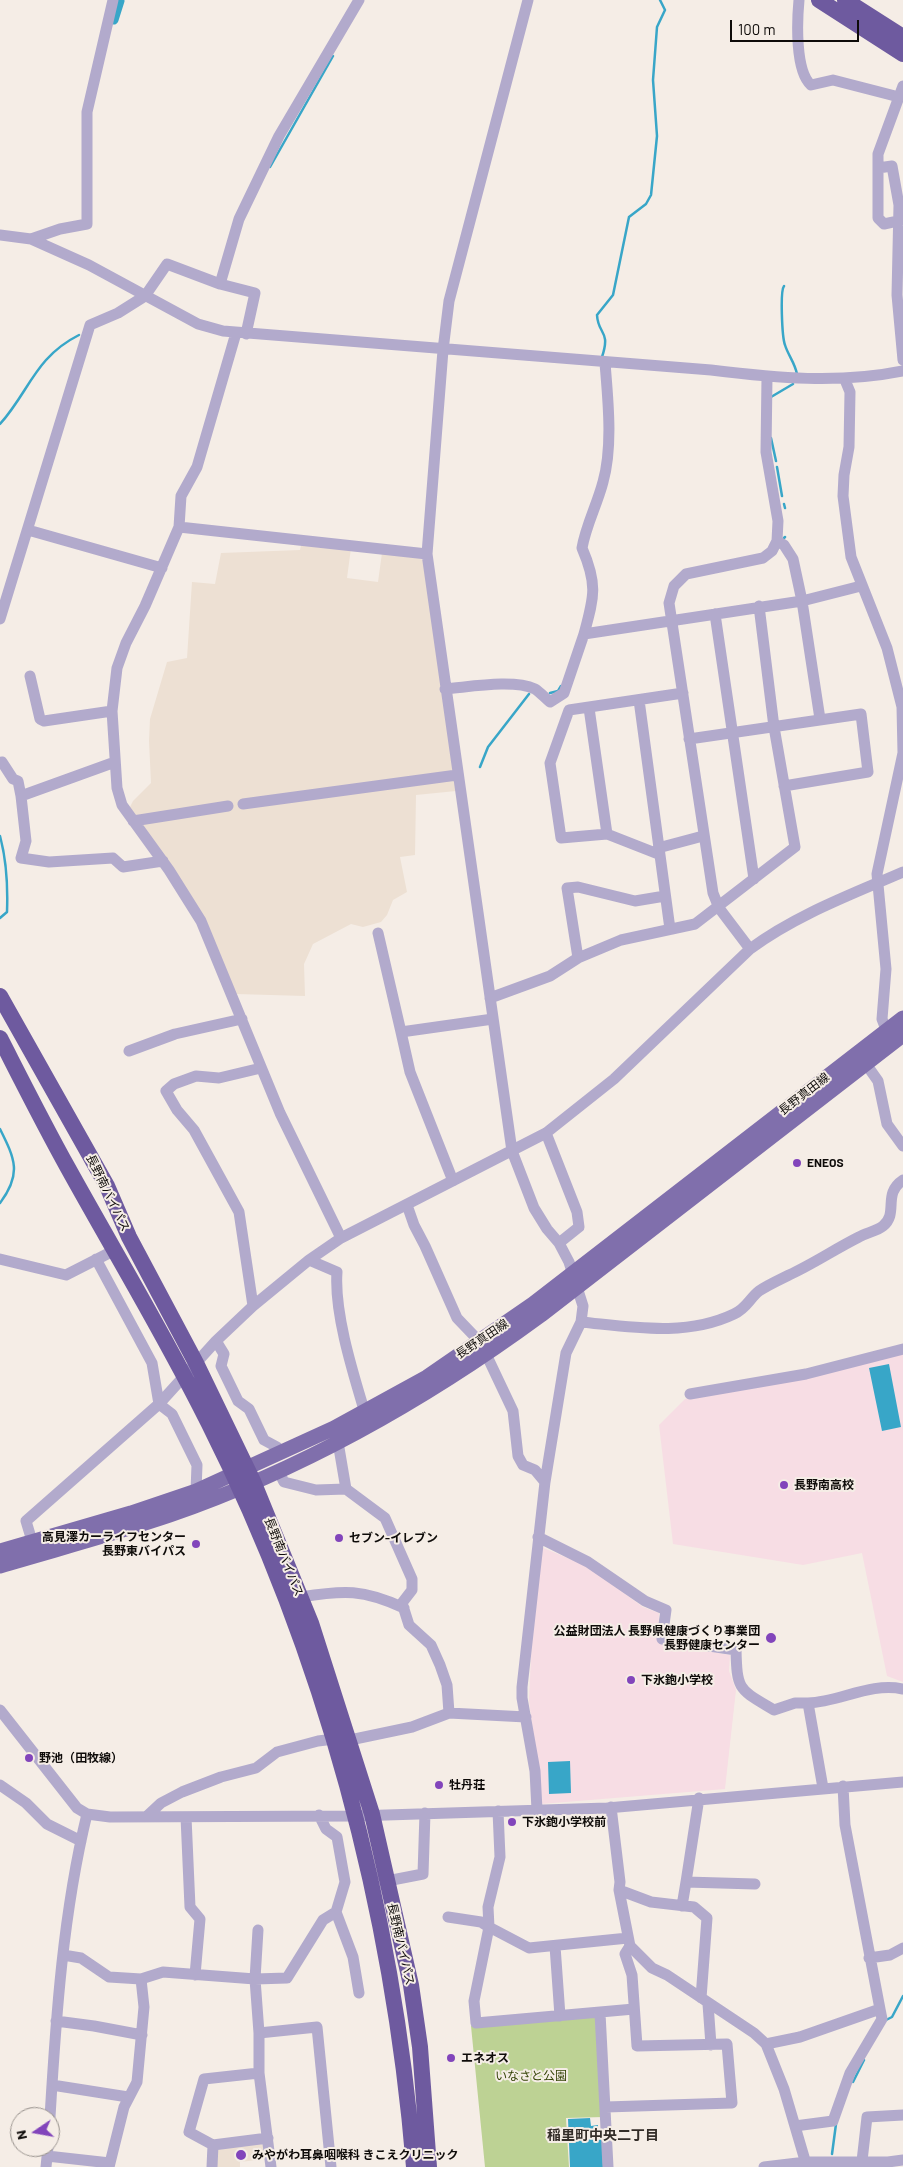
<!DOCTYPE html>
<html>
<head>
<meta charset="utf-8">
<style>
	body { margin:0 }
	#map { position:relative; width:903px; height:2167px; overflow:hidden; background:#f5ede6; font-family:Barlow,sans-serif }
	canvas { display:block }
	.north { position:absolute; left:10px; top:2107px; width:50px; height:50px; box-sizing:border-box; background:#f5ede6; border:1px solid #99938e; border-radius:50%; rotate:258deg; font-size:14px; font-weight:700; line-height:20px; text-align:center; color:#0e0b09 }
	.north::after { content:''; display:block; margin:auto; width:18px; height:22px; background:#8245bb; clip-path:polygon(50% 0,100% 100%,50% 72%,0 100%) }
	.scale { position:absolute; left:730px; top:20px; width:129px; height:22px; box-sizing:border-box; border:2px solid #0e0b09; border-top:0; padding-left:6px; font-size:15px; line-height:18px; white-space:nowrap; color:#0e0b09; -webkit-text-stroke:4px #f5ede6; paint-order:stroke }
</style>
</head>
<body>
<div id="map">
<canvas width="903" height="2167"></canvas>
<div class="north">N</div>
<div class="scale">100 m</div>
</div>
<script>
const ctx = document.querySelector('canvas').getContext('2d');
ctx.lineJoin = 'round';
function paint(path, color) {
  ctx.fillStyle = color;
  ctx.fill(path, 'evenodd');
}
function stroke(path, color, width, dash) {
  ctx.strokeStyle = color;
  ctx.lineWidth = width;
  ctx.lineCap = dash ? 'butt' : 'round';
  ctx.setLineDash(dash || []);
  ctx.stroke(path);
}
function label(font, color, halo, rows, align = 'center') {
  ctx.font = font + ' Barlow,"Noto Sans JP",sans-serif';
  ctx.lineWidth = 4;
  ctx.setLineDash([]);
  ctx.textBaseline = 'middle';
  ctx.strokeStyle = halo;
  ctx.fillStyle = color;
  for (const [text, x, y, turn = 0] of rows) {
    ctx.save();
    ctx.translate(x, y);
    ctx.rotate((+turn || 0) * Math.PI / 180);
    ctx.textAlign = isNaN(turn) ? turn : align;
    if (halo) ctx.strokeText(text, 0, 0);
    ctx.fillText(text, 0, 0);
    ctx.restore();
  }
}
paint(new Path2D(`
	M302,541l49,7 -4,30 31,4 4,-29 37,4 5,4 32,230 -40,4 -1,60 -15,2 7,35 -14,8 -6,15 -6,7 -18,5 -12,-3 -38,20 -9,20 1,32 -69,-2 -35,-79 -72,-106 4,-8 18,-18 -2,-42 1,-22 17,-57 20,-4 5,-76 23,2 6,-31 79,-3z
	M260,2143l4,3 1,13 -25,3v5h-24l1,-17 3,-3z`), '#ede0d3');
paint(new Path2D(`
	M903,1353v329l-16,-6 -25,-123 -59,12 -130,-21 -14,-119 26,-26 76,-13z
	M541,1547l46,19 56,41 16,6 -1,30 72,12 -1,16 7,19 -11,99 -184,15 -12,-104 3,-65z`), '#f7dde4');
paint(new Path2D(`
	M595,2016l9,101 -38,1 3,49h-84l-14,-141z`), '#bdd294');
paint(new Path2D(`
	M889,1364l12,63 -19,4 -13,-63z
	M570,1761l1,32 -22,1 -1,-32z
	M590,2118l1,8 7,-1v8h4l1,34h-33l-2,-48z`), '#38a6c8');
stroke(new Path2D(`
	M270,167l63,-111
	M784,286c-4,5 -2,51 1,59 3,10 10,18 12,29
	M602,357c9,-27 -4,-22 -5,-42l16,-20 16,-78 17,-13 5,-9 6,-59 -4,-56 4,-53 8,-17 -5,-10
	M771,397l22,-13
	M0,424c29,-32 35,-67 79,-89
	M771,438l5,23
	M777,467l5,29
	M784,504l1,4
	M784,538l1,-1
	M550,693l8,-2 3,-5
	M480,767l8,-20 41,-53
	M0,836c7,26 8,49 7,76l-7,6
	M0,1129c15,30 22,45 0,74
	M886,2020l6,-3 11,-21
	M853,2082l11,-22
	M832,2154l4,-30`), '#38a6c8', 2.5);
stroke(new Path2D(`
	M114,20l6,-19`), '#38a6c8', 9);
stroke(new Path2D(`
	M528,0l-79,301 -6,49 -16,204 85,597 22,57 13,21 12,14 10,19 14,44 -2,16 -15,31 -21,129 -23,205v11l13,73 2,39
	M799,0c-2,21 -4,71 12,85l22,-5 66,17
	M903,86l-25,68v14l14,-2 7,39 -2,90 6,65
	M878,168v50l6,6 19,-4
	M0,235l31,4 58,26 109,59 25,7 488,39c65,8 128,14 192,1
	M31,239l29,-10 27,-5v-112l26,-112
	M220,284l35,9 -9,41
	M236,333l-39,134 -16,29 -2,31 -34,79 -19,37 -9,25 -5,43 5,77 5,17 47,65 32,51 79,192 61,125
	M845,380l5,12 -1,55 -5,28 -1,21 8,61 36,91 15,59 1,46 -26,121 9,95 -4,50 5,13
	M179,527l248,27
	M28,530l134,38
	M777,541l7,4 9,14 9,42 18,118
	M715,614l39,265
	M0,619l90,-294 28,-12 27,-17 22,-32 53,20 19,-65 40,-83 80,-136
	M584,634c10,-37 14,-49 -2,-86 4,-23 15,-43 21,-66 10,-35 5,-82 2,-119
	M30,676l10,43 4,2 68,-10
	M445,689c25,-2 68,-10 90,0 5,3 10,9 15,13l14,-9 20,-59 218,-33 59,-15
	M639,700l31,229
	M589,708l18,126
	M689,739l172,-25 7,58 -84,14
	M2,762l11,17 5,2 3,15 94,-34
	M21,796l5,45 -5,17 28,4 64,-4 10,9 40,-6
	M243,804l214,-29
	M133,821l95,-15
	M658,848l45,-12
	M658,854l-51,-20 -46,4 -11,-75 19,-53 114,-17
	M665,896l-30,5 -57,-14 -11,1 11,70 43,-18 74,-16 100,-77 -21,-120 -15,-121
	M378,933l23,99
	M750,949l-31,-41 -6,-15 -44,-290 5,-17 12,-12 77,-16 9,-7 5,-10 1,-20 -12,-69 1,-75
	M490,998l60,-22 28,-18
	M129,1051l46,-17 67,-15
	M866,1064l12,17 9,43 16,22
	M546,1133l31,79 2,15 -20,16
	M453,1181l-43,-109 -9,-40 92,-13
	M407,1205l7,20 11,21 32,72 22,23
	M0,1259l66,16 49,-25
	M96,1259l56,104 7,41 13,10 25,51 -1,26
	M309,1260l28,12c-3,41 16,101 28,141
	M253,1306l-14,-94 -45,-82 -17,-20 -11,-19 8,-7 22,-8 23,2 42,-10
	M581,1322c51,5 105,15 153,-8 13,-6 15,-15 25,-23 9,-6 20,-11 30,-16 24,-11 46,-26 70,-38 7,-4 18,-6 24,-11 16,-13 -1,-32 20,-46
	M216,1341l8,13 -3,12 17,35 11,8 15,31 13,7 3,7
	M486,1354l27,57 5,45 5,9 12,5 10,12
	M690,1394l116,-20 97,-25
	M338,1442l8,47
	M282,1478l2,4 32,8 30,-1 39,29 27,61v11l-10,13 7,22 22,20 9,20 7,20 2,28
	M538,1537l50,25 57,39 21,9 -4,29 74,11c1,41 3,39 38,60l21,-7h13l15,85
	M32,1541l-6,-20 133,-117 57,-63 37,-35 56,-46 32,-22 205,-105 68,-54 136,-130c46,-34 100,-54 153,-77
	M301,1597c43,-7 62,-8 103,11
	M808,1703c32,-1 62,-21 95,-14
	M0,1710l77,98 10,6 23,3 245,-1 252,-8 296,-26
	M350,1740l62,-13 37,-14 77,4
	M0,1785l26,18 21,21 34,17
	M611,1807l9,75 -1,8 11,56 22,22 15,7 87,58 12,11 18,45 23,78
	M498,1811l2,46 -12,50 1,20 40,21 99,-10
	M319,1815l7,14 11,8 8,45 -9,30 17,45 6,36
	M146,1817l15,-14 21,-11 39,-15 35,-9 21,-16 41,-11 16,-2
	M186,1817l4,90 10,12 -5,56
	M387,1881l36,-7 2,-61
	M686,1882l13,-84
	M619,1890l32,12 43,5 13,11 -6,80
	M682,1906l4,-24 69,2
	M448,1917l33,5 8,5 -15,74 2,22 158,-14
	M258,1930l-3,49 4,54v40l12,94
	M555,1946l5,70
	M63,1955l18,3 28,19 32,2 22,-7 92,7 32,-1 36,-58 13,-8
	M869,1958l21,-3 13,-7
	M708,2004l3,41
	M600,2013l8,154
	M56,2021l38,5 48,9
	M259,2033l58,-6 14,140
	M766,2044l34,-7 80,-28 -35,-184 -2,-39
	M259,2073l-55,6 -15,53 24,13 55,-7
	M52,2085l76,12
	M606,2107l126,-4 -5,-59 -90,2 -5,-71 -7,-21 5,-8
	M50,2117c6,-101 13,-204 37,-303
	M795,2126l38,-5 17,-48 32,-54 -2,-10
	M47,2156l63,7
	M862,2161l5,-44 36,-2
	M46,2167l2,-20
	M109,2167l15,-60 13,-25 7,-75 -3,-28
	M212,2167l1,-22
	M764,2167l42,-5h82l15,-2`), '#b2aacc', 11);
stroke(new Path2D(`
	M0,1551l131,-38 65,-22 138,-63 93,-51 106,-73 370,-286
	M0,1566c57,-17 114,-32 170,-51 133,-46 258,-117 371,-200l362,-280`), '#806fac', 15);
stroke(new Path2D(`
	M819,0l84,54
	M845,0l58,37
	M0,996l107,190 22,51 67,126 57,118 58,142 61,191 39,171 9,62 9,120
	M0,1038c22,43 44,87 68,130 47,85 98,169 141,256 116,231 184,486 205,743`), '#6e5a9f', 16);
for (const [x, y, r, color] of [
	[797,1163,5,"#8245bb"],
	[784,1485,5,"#8245bb"],
	[339,1538,5,"#8245bb"],
	[196,1544,5,"#8245bb"],
	[771,1638,6,"#8245bb"],
	[631,1680,5,"#8245bb"],
	[29,1758,5,"#8245bb"],
	[439,1785,5,"#8245bb"],
	[512,1822,5,"#8245bb"],
	[451,2058,5,"#8245bb"],
	[241,2155,6,"#8245bb"]
]) {
  const dot = new Path2D();
  dot.arc(x, y, r, 0, 2 * Math.PI);
  ctx.fillStyle = color;
  ctx.fill(dot);
  stroke(dot, '#f5ede6', 2);
}
label('12px', '#0e0b09', '#f5ede6', [
	["長野真田線",804,1094,-38],
	["長野南バイパス",108,1193,64],
	["長野真田線",482,1339,-34],
	["長野南バイパス",284,1557,68],
	["長野南バイパス",401,1944,77]
]);
label('bold 12px', '#0e0b09', '#f5ede6', [
	["ENEOS",807,1163],
	["長野南高校",794,1485],
	["高見澤カーライフセンター",186,1537,"right"],
	["長野東バイパス",186,1551,"right"],
	["セブン-イレブン",349,1538],
	["公益財団法人 長野県健康づくり事業団",760,1631,"right"],
	["長野健康センター",760,1645,"right"],
	["下氷鉋小学校",641,1680],
	["野池（田牧線）",39,1758],
	["牡丹荘",449,1785],
	["下氷鉋小学校前",522,1822],
	["エネオス",461,2058],
	["みやがわ耳鼻咽喉科 きこえクリニック",252,2155]
], 'left');
label('12px', '#344306', '#f5ede6', [
	["いなさと公園",531,2076]
]);
label('bold 14px', '#332d28', '#f5ede6', [
	["稲里町中央二丁目",603,2135]
]);
</script>
</body>
</html>
